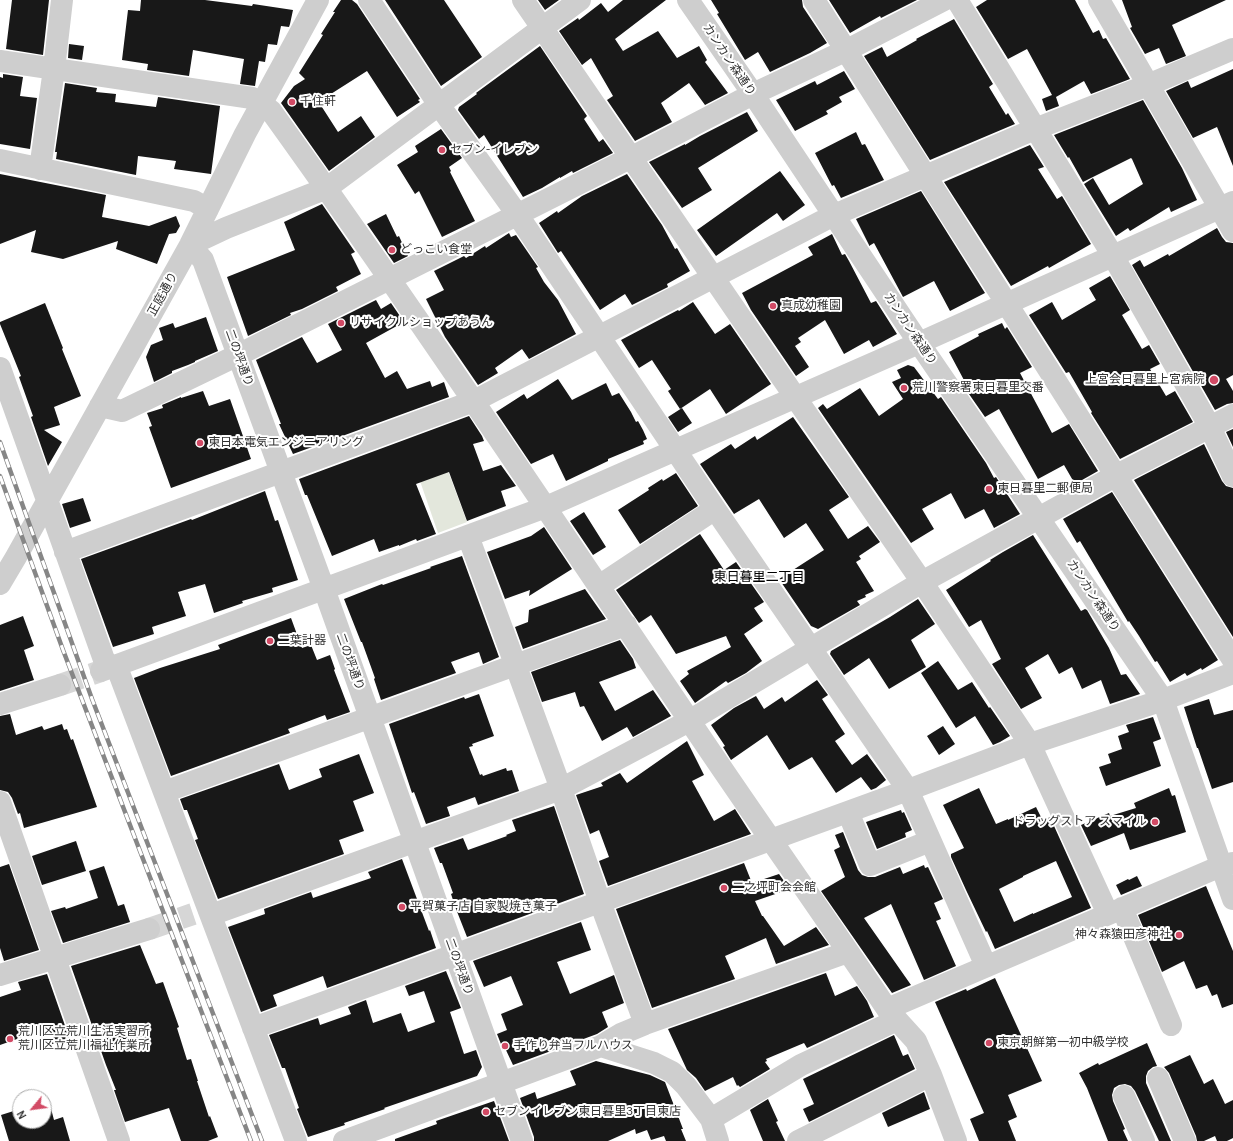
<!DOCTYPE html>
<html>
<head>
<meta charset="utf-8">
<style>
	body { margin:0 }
	#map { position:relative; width:1233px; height:1141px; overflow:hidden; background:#fff; font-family:Karla,sans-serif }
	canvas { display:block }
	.north { position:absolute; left:12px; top:1089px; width:40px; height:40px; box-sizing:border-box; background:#fff; border:1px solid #adadad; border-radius:50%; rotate:241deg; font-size:11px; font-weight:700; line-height:16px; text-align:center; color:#313131 }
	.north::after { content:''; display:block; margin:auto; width:14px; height:18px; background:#d24a65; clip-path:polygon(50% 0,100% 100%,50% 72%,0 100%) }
</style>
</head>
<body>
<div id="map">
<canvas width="1233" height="1141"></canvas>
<div class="north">N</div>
</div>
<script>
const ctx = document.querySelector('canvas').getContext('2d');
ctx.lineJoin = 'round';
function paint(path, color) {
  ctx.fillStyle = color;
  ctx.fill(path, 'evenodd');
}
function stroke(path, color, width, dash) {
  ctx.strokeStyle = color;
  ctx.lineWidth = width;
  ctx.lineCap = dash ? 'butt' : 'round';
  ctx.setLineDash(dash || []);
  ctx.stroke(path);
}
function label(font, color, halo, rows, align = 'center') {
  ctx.font = font + ' Karla,"Noto Sans JP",sans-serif';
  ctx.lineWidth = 4;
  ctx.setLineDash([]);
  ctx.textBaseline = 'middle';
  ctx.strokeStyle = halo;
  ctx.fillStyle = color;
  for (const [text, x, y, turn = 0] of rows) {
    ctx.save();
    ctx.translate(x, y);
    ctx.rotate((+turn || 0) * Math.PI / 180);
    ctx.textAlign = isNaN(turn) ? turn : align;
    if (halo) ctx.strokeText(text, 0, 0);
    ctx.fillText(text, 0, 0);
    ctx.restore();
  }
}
paint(new Path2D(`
	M448,471l19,51 -29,11 -18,-52z`), '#e3e7dc');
paint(new Path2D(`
	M12,0h37l-6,55 -37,-6z
	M141,0h64l47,6 1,-2 40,6 -3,14 -1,3 -8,-1 -4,19 -9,-1 -3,18 -6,-1 -4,25 -15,-2 4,-25 -51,-9 -4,26 -42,-6 1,-6 -26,-4 6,-50 12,1z
	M341,0h11l5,4 63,95 -2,1 2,2 -23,15 -30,-46 -44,28 2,2 -5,3 18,28 23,-16 14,21 -46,34 -48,-68 13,-17 11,-7 -6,-6 24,-38 -2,-1 14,-22h-2z
	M385,0h59l38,57 -41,29z
	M538,0h21l-14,10z
	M623,0h43l-51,39 8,12 35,-20 19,27 22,-12 8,14 -2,2 23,31 -23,12 -16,-22 -28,20 11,19 -37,19 -28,-41 6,-4 -22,-38 -9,7 -23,-34 19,-13 1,2 22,-17 7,9z
	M711,0h91l1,7 24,36 -17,10 -40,19 -12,-20 -13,8 -28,-46 2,-1z
	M829,0h88l-36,18 -1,-2 -30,17z
	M987,0h88l18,33 6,-3 4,9 3,-1 24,41 -39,15 -7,-13 -28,16 3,9 -13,5 -4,-12 10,-4 -25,-46 -19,10 -32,-52z
	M1122,0h104l-54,25 14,31 -20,8 -7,-16 -14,6 -15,-26 2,-1z
	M954,19l39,65 -4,3 17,28 2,-2 7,11 -85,36 -66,-104 18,-9 5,10 30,-17 -1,-1z
	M69,44l15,2 -2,14 -14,-2z
	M540,46l47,70 -3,3 15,23 4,-3 10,14 -40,20 -1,-2 -12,7v-1l-18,11 -19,9 -39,-62 -5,4 -21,-29 1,-3 18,-13 -1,-1z
	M1233,69v97l-16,-39 -24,11 -27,-47 22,-10 3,7z
	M844,71l11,18 -16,8 3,5 -16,9 2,3 -33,17 -19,-31 39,-19 2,4z
	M3,74l20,3 -3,19 17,2 -7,51 -30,-5v-67l3,1z
	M65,83l32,5 -1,4 20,2 -1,8 41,5 2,-10 62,9 -9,68 -37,-5 2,-8 -38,-5 -2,19 -80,-16 1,-7h-2z
	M1143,100l39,68 15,32 -26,12 -2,-5 -39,24 -2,-3 -12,8 -32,-52 9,-6 16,27 34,-21 -11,-25 -1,-1 -48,24 -14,-25 -1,1 -14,-23z
	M747,112l11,19 -60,37 14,22 -30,18 -33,-46 36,-18v1l15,-9z
	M441,129l21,29 -13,9 2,4 -1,1 25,49 -33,16 -23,-46 -4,3 -18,-29 21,-13 -3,-6z
	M856,132l6,13 3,-1 19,36 -43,18 -7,-13 -2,1 -17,-33z
	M1030,145l14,22 -6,2 19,30 5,-3 29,48 -42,24 -1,-2 -37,20 -67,-104z
	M780,171l25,34 -22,16 -6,-8 -61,43 -19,-26z
	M0,174l106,21 -4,22 47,9 27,-10 4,10 -4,7 -7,1 -12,30 -41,-15 2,-8 -55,18 -32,-7 5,-22 -36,14z
	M627,174l35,51 13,24 2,-1 13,23 -23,13 1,3 -36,18 -7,-11 -25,16 -39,-59 -3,2 -19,-30 18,-12 1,2 24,-17z
	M921,191l64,102 -35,18 -16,-30 -31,16 -29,-54 -5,3v-1l-13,-26z
	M322,204l33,48 -4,2 10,20 -25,13 2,4 -36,18 -12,4 1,2 -43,21 -21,-59 68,-27 -11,-28z
	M386,214l11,23 2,-1 9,20 -14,7 -27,-39z
	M1217,228l5,9 4,5 7,1v132l-7,4 7,12v12l-6,1 -12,6 -83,-145 8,-5 4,7 24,-13 1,2z
	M509,233l2,4 5,-2 22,32 -2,1 8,14 14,18 18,34 -47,25 -7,-10 -27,19 3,5 -20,12 -33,-48 -19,-38 18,-9 -10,-19 30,-15 2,2 19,-12 1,2z
	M832,234l10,21 3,-1 4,7 22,42 5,-2 21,33 -24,13 -4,-7 -25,14 -19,-34 -27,18 3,4 -6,4 14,21 -13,9 -45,-66 -9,-17 71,-38 -5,-8z
	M1110,276l20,34 -8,5 20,34 7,-4 11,19 -10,5 16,27 9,-5 18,31 -73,37 -29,-46 1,-1 -23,-40 -3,1 -37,-58 23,-13 10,18 34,-20 -7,-12z
	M376,300l5,9 10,-6 13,19 -38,21 19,35 12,-7 10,18 23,-8 2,6 12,-5 5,15 -156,57 -14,-30h2l-25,-64 46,-23 15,26 25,-13 -14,-26z
	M693,302l22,32 15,-10 41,60 -45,30 -16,-25 -30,20 -12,-18 3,-2 -19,-29 -13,8 -18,-28 57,-30 1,1z
	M45,303l18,45 -1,1 19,47 -27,11 6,18 -16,5 18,12 -14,24 -17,-49 2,-1 -14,-39 2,-1 -21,-52v-2z
	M206,317l12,34 -23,10v1l-7,3 -16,6v2l-18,9 -8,-25 5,-12 12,-5 -4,-12 14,-5 2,5z
	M1002,323l3,6 2,-2 25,40 -12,6 32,60 17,-9 29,47 -23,13 -11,-19 -26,14 -39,-70 -14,8 -23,-33 3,-2 -16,-30 30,-16 -1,-2z
	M908,365l6,2 24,32 3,-2 45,66 8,15 2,-1 24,37 -26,14 -10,-19 -19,10 -14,-26 -29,16 12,20 -23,14 -93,-135 5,-4 4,5 33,-21 19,28 24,-17 -11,-17 9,-4 -4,-8z
	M558,379l14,21 34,-17 6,13 7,-3 12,19 5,10 2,-1 5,9 4,9 -4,2 1,3 -36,15v2l-42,20 -13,-27 -22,10 -35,-52 28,-18 3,5z
	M203,391l6,15 21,-7 21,60 -80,29 -22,-61 3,-1 -5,-13 16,-5 -1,-3 19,-8v1z
	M682,408l10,15 -14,9 -10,-15z
	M469,416l13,20 2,5 -11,3 10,27 18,-6 15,21 -15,5 5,15 -39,15 -18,-49 -33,12 20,50 -19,7 -1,-2 -17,7v-1l-20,7 -5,-13 -42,17 -25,-61h-2l-6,-16z
	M793,417l56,80 -20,13 19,29 20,-13 12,16 -21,14 2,3 -5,3 18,29 -9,4 1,2 -9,4 3,4 -42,24 -7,-3 -32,-47 45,-29 -18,-27 -22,15 -25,-39 -25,15 -34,-50 31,-20 4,5 20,-13 2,4z
	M1233,429v18l-7,-15z
	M1204,444l18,37 4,5 7,2v149l-99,-157z
	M676,473l22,33 -58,38 -22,-34 31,-20 -1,-2 14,-9 1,2z
	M265,491l10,30 3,-1 20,60 -26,8 1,4 -31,9 1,2 -29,10 -9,-29 -27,8 8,24 -34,11 2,7 -41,13 -32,-88 110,-40 1,1z
	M1112,492l106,168 -16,10 -1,-2 -14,8 -2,-3 -15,9 -13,-21 -2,1 -16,-26 -10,-15 -1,1 -48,-81 -3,2 -14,-24z
	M83,498l8,23 -21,7 -8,-24z
	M584,512l22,35 -13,8 -23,-34z
	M544,527l28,42 -43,27 1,-6 -25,9 -18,-47 44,-16z
	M700,534l24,36 12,-8 28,40 -10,6 9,13 -19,13 18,27 -16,12 -18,10 -2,-2 -31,22 -15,-22 9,-7 -2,-3 44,-24 -5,-11 -50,18 -25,-39 -12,8 -23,-33z
	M1033,535l48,76 4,-2 2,1 22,38 12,27 5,-1 14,20 -30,10 -9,-24 -19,9 -10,-22 -13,7 -11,-20 -23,14 17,30 -21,11 -29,-45 9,-5 -20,-39 -12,7 -23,-37 45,-29 -1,-1 13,-8z
	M462,556l37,101 -16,7 -4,-12 -28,10 5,11 -75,27 -7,-21 1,-1 -13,-36h-1l-17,-43 38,-15 1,1 48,-17 -1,-1z
	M585,589l21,30 -83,30 -8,-22 13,-5 1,-12z
	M918,599l17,25 -24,16 15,27 -37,22 -20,-31 -25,17 -14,-21 1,-3 59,-34z
	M23,616l11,30 -10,4 10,30 -34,11v-66z
	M291,618l11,30 9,-3 6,15 13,-5 5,14 -1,1 16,42 -23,8 -2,-5 -37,14 2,4 -119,43 -37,-98 26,-10 60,-19 -2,-4z
	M620,640l13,19 3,9 -37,14 16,29 38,-21 18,26 -38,21 -6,-10 -25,14 -18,-35 -4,1 -5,-15 -33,10 -11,-30z
	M938,661l20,29 14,-8 17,26 1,-1 20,29 -10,6 -7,3 -18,-29 -19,12 -35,-55z
	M817,680l11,15 -6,4 23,35 -10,7 17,24 15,-11 19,26 -10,8 -5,2 -10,-13 -25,16 -24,-36 -23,13 -22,-35 -36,25 -8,-13 2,-1 -14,-21 23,-17 22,-12 8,13 18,-12 3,5z
	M479,694l15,42 -22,8 1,2 -4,1 11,28 2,-1 1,2 23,-8 1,3 5,-1 7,21 -41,14 -3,-8 -28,10 3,9 -24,8 -12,-32 -2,1 -23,-69 75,-27 1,2z
	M1209,699l5,16 19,-5v72l-21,7 -14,-41h-1l-13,-41z
	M10,714l6,21 26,-9 2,4 18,-6 2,6 3,-1 4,11 2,-1 24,68 -73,21 -4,-15 -2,1 -6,-16 -4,-6 -8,-2v-74z
	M1153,717l8,22 -8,3 8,24 -55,20 -7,-19 12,-4 -3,-9 14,-5 -4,-13 11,-4 -3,-7z
	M943,726l12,18 -16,11 -12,-19z
	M687,741l17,34 -12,6 22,40 21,-12 16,25 -143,52 -9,-25 10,-4 -10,-27 -9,4 -14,-39 27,-9 -2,-3 19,-10 7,10z
	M359,754l15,39 -21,8 11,30 -25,9 5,14 -126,45 -23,-59 3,-1 -11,-29h-3l-4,-11 99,-35 10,26 33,-13 -3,-8z
	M979,788l17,36 12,-5v1l28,-13 7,14 7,-4 41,91 -96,41 -8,-18 -1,1 -20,-42 -15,-33v-3l13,-6 -21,-43zM1056,861l16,36 -39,17v-1l-19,9 -15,-33 24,-12v-1z
	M1169,788l3,8 3,-1 11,37 -56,18 -6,-17 -33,13 -10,-21 28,-12 1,3 26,-8 -2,-5z
	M554,806l30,88 -117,43 -11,-28 -5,-15 2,-1 -11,-30h-2l-6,-15 29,-10 5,12 39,-14 -1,-1 10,-4 -4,-11z
	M901,810l1,3 2,-1 8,18 -7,3 1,4 -29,12 -11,-27z
	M843,832l15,38 4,5 6,2h7l25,-10 3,7 21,-9 1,3 3,-1 15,32 -9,4 7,16 -5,2 20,45 -32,14 -33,-76 -27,14 47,67 -19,8 -71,-102 24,-14 -11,-27 6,-3 -5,-12z
	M76,841l10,30 -44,14 -10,-29z
	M402,859l27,72 1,-1 6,18 -109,40 -4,-12 -50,19 4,11 -16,6 -33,-85 37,-13 -1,-5 47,-17 2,6 58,-20 -3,-6z
	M744,863l8,20 27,-9 5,7 3,9 -32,11 7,15h1l21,30 32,-19 13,18 -53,19 -10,-26 -41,18 10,23 -83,29 -36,-99z
	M9,864l30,86 -35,11 -4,-13v-81z
	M104,866l14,40 6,-2 6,18 -67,21 -12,-32 14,-4 1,2 32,-11 -9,-27z
	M1137,876l5,10 -21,9 -5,-10 12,-6 1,1z
	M1206,886l27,65v53l-11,4 -5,-14 -5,2 -5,-11 -11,4 -12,-28 -22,11 -24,-57z
	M581,922l10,28 -34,12 13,32 44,-19 10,28 -22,9 6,15 -11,7 -84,31 -8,-17 -2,1 -6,-15 10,-4 -6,-16 22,-9 -12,-29 -27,11 -11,-26z
	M140,945l16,39 7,-2 16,45 -2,1 10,32 4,-1 7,22h-1l12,36 1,-1 8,21 -10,4h-27l-12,-33 -44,14 -11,-32h2l-10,-25 -35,-99z
	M446,971l15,37 -11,4 14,42 12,-4 6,17 -5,9 -93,32 1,1 -41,14 1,2 -37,12 -11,-28 2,-1 -14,-40h-3l-13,-33 49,-17 2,7 31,-11 -3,-7 18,-7 7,23 28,-10 7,19 27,-10 -11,-31 -15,5 -4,-10z
	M826,973l9,23 22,-10 10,15 7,16 -67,31 -3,-5 -38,16 1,2 -2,1 5,7 -30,18 -2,-2 -1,1 -4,-9 -28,14 -9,-13 -9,-8 -19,-41z
	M47,974l23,66 -11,3v-1l-16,5 -6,-15 -37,13v-48l21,-7 -3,-8z
	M995,978l47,103 -34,14 9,22 -9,4 8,20h-37l-9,-22 14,-6 -49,-111 31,-13 1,2z
	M894,1035l9,21 5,-2 7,15 -106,53 -6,-13 11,-5 -11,-25z
	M1147,1043l10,23 -4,1 -5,4 -2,5v7l25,58h-12l-24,-50 -4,-5 -6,-2 -6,1 -5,3 -2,7 1,6 12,28 -2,1 5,11h-20l-21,-53 -8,-15 19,-10 1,2z
	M1190,1055l14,29 9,-5 12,25 8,-4v38l-6,3h-10l-2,-5 -11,5h-7l-1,-5 -27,-63 -5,-6z
	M596,1061l54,14 15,7 18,47h-2l5,12h-20l-2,-5 -13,4 -4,-10 -11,4 -1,-5 -27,12h-74v-4l-14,-39 15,-6 2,7 39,-14 -6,-14z
	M924,1092l6,17 -42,18 -6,-14z
	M768,1099l10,22 -2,1 9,19h-22l-13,-31z
	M49,1101l5,19 9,-3 7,24h-61l-8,-26 19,-6v12h24v-18z
	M494,1101l15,40h-114v-2l42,-15 -1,-3z`), '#181818');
stroke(new Path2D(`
	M60,685l41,-14
	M149,929l44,-15`), '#d6d6d6', 22, [22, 11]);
stroke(new Path2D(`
	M369,0l70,105 78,109 198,295 193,281 78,176
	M523,0l399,582 108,162 78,170
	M688,0l65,94 166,249 244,357 70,199
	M814,0l419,660
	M957,0l156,256 97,171 23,49
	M1099,0l134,231
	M0,61l252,37 10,6 9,7c144,200 280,405 418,609 65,97 133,192 198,289l29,32 15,34 25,66
	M0,160l194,41 14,8
	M40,169l14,-100 8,-69
	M0,368l107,300
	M100,406l22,5 116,-56 392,-197 123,-64 94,-44 97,-50
	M468,536l93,253 39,113 45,122
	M65,552l216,-80 193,-71 360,-186 201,-86 113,-44 85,-36
	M0,584l16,-27 174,-312 55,-111 73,-134
	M599,586l116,-77
	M116,665l180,476
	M101,671l445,-164 373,-164 314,-141
	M0,704l60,-19
	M164,792l462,-167
	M0,802l119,339
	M848,812l22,53 60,-24
	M1122,908l49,117
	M211,915l350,-126 128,-68 233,-139 193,-106 118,-61
	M0,975l149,-46
	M887,1009l334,-143 12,-3
	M253,1028l655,-238 122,-46 133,-44 70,-27
	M601,1046l53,17 18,9 14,14 25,33 7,22
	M1158,1078l27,63
	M1124,1096l20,45
	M711,1119l90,-54 96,-45
	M344,1141l257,-95 20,-12 24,-10 203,-72
	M522,1141l-198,-552 -121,-329 -13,-15 36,-17 101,-40 253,-188
	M798,1141l133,-66`), '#cecece', 22);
const rail = new Path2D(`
	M0,442l92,257 170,442
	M0,476l63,174 188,491`);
stroke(rail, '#868686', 4.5);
stroke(rail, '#fff', 3, [9]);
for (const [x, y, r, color] of [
	[292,102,4,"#d24a65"],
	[442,150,4,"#d24a65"],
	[392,250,4,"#d24a65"],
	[773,306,4,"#d24a65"],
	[341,323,4,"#d24a65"],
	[1214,380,5,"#d24a65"],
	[904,388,4,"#d24a65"],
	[200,443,4,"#d24a65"],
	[989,489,4,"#d24a65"],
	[270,641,4,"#d24a65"],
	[1155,822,4,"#d24a65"],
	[724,888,4,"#d24a65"],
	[402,907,4,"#d24a65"],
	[1179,935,4,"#d24a65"],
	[10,1039,4,"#d24a65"],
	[989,1043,4,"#d24a65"],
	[505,1046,4,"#d24a65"],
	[486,1112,4,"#d24a65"]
]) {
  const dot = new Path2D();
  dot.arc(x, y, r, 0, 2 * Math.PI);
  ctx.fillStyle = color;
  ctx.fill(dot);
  stroke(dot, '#fff', 1.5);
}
label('12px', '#313131', '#fff', [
	["カンカン森通り",729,60,56],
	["正庭通り",163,294,-61],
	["カンカン森通り",910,329,56],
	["二の坪通り",239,358,70],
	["カンカン森通り",1093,596,56],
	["二の坪通り",350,662,70],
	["二の坪通り",459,967,70]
]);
label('12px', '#313131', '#fff', [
	["千住軒",300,102],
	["セブン-イレブン",450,150],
	["どっこい食堂",400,250],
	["真成幼稚園",781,306],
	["リサイクルショップあうん",349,323],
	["上宮会日暮里上宮病院",1205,380,"right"],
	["荒川警察署東日暮里交番",912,388],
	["東日本電気エンジニアリング",208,443],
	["東日暮里二郵便局",997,489],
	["二葉計器",278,641],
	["ドラッグストア スマイル",1147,822,"right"],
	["二之坪町会会館",732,888],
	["平賀菓子店 自家製焼き菓子",410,907],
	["神々森猿田彦神社",1171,935,"right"],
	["荒川区立荒川生活実習所",18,1032],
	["荒川区立荒川福祉作業所",18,1046],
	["東京朝鮮第一初中級学校",997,1043],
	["手作り弁当フルハウス",513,1046],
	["セブンイレブン東日暮里3丁目東店",494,1112]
], 'left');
label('13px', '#000', '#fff', [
	["東日暮里二丁目",759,577]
]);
</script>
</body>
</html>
